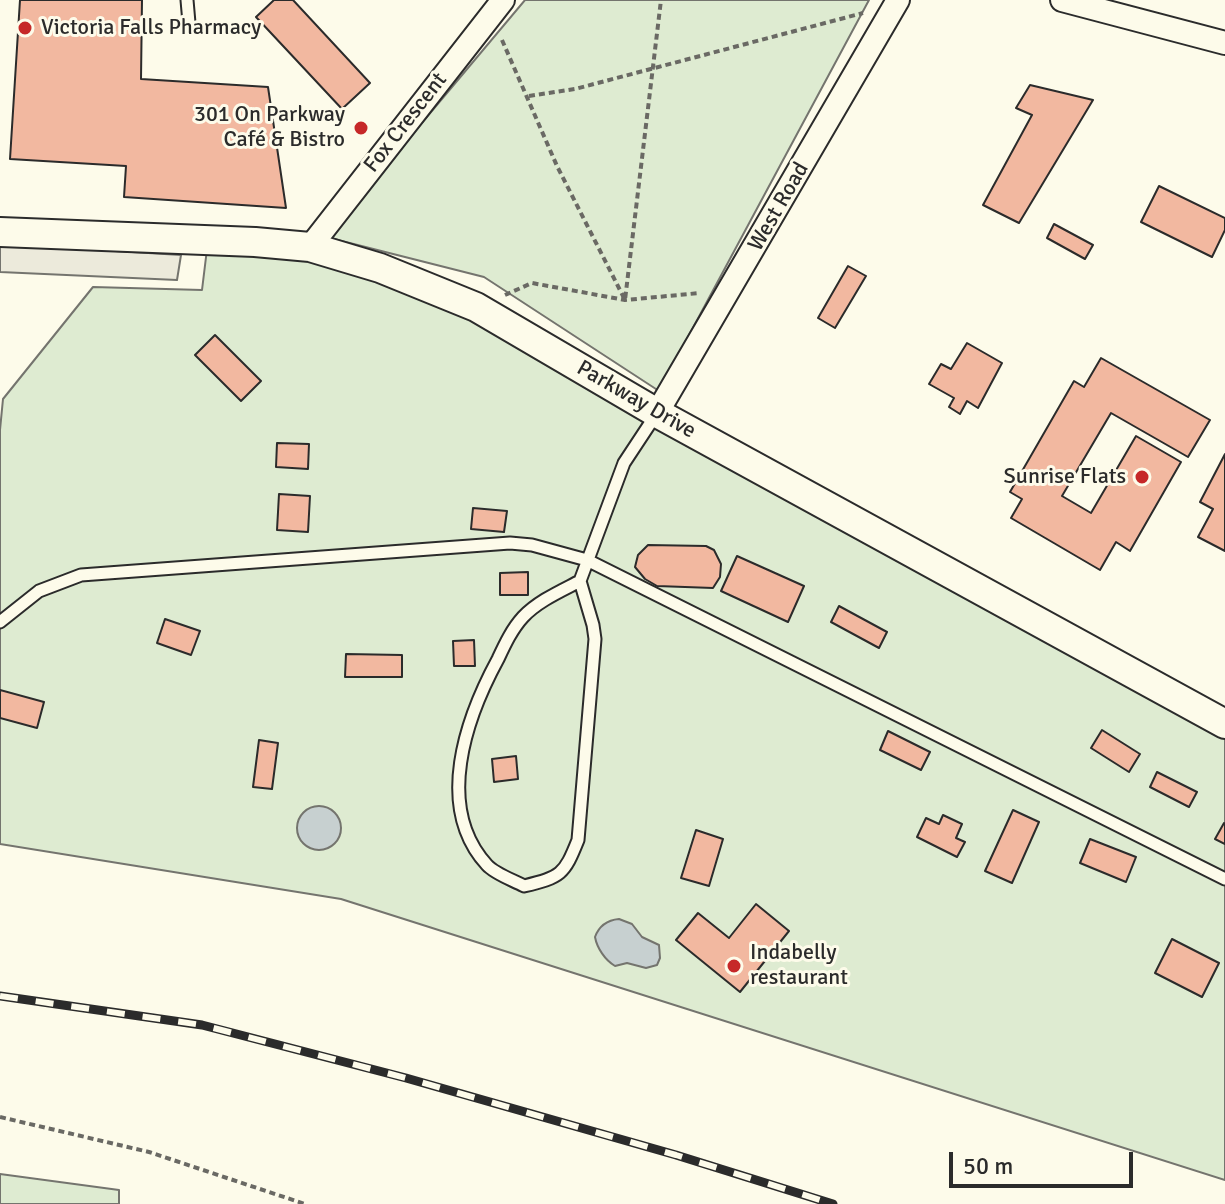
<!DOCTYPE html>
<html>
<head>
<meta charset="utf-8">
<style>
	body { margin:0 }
	#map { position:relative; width:1225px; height:1204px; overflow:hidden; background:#fdfbea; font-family:Signika,sans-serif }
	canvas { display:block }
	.scale { position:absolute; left:949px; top:1152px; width:184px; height:36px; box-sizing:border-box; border:4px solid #2b2b2b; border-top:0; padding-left:10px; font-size:24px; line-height:28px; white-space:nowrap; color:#2b2b2b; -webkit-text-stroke:6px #fdfbea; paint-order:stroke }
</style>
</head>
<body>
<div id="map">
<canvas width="1225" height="1204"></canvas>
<div class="scale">50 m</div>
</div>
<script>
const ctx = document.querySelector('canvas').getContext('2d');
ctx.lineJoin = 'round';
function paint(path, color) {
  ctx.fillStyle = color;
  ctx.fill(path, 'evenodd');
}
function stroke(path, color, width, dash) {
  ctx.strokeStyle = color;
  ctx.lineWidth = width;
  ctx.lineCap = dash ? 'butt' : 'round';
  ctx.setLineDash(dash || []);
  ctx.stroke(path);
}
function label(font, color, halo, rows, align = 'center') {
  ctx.font = font + ' Signika,sans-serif';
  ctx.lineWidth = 6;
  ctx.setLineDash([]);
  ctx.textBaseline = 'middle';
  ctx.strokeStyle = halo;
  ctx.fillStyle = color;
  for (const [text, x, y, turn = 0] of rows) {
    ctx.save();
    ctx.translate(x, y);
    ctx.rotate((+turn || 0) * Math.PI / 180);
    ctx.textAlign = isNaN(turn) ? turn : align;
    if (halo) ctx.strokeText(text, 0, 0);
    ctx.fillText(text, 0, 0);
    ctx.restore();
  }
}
const green = new Path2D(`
	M525,0h344l-210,391 -175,-114 -158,-40z
	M207,249l109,1 174,69 735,410v451l-884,-281 -341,-55v-414l3,-31 90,-112 109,3z
	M0,1174l119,16v14h-119z`);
paint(green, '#deebd1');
stroke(green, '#74746e', 2);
const parking = new Path2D(`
	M0,244l181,11 -4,25 -177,-8z`);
paint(parking, '#eceadb');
stroke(parking, '#74746e', 2);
const water = new Path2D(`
	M297 828a22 22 0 1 1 44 0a22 22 0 1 1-44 0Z
	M619,919l13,5 10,13 17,8 1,13 -3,7 -11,3 -19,-5 -12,3c-10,-6 -18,-18 -20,-29 4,-11 13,-17 24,-18z`);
paint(water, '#c7d0d0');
stroke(water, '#74746e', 2);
const building = new Path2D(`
	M20,0h122l-1,79 127,8 18,121 -162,-11 2,-31 -116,-7z
	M274,0h19l77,83 -28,26 -86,-92z
	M1030,85l63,15 -74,123 -36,-18 49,-90 -16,-7z
	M1159,186l66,32v12l-13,27 -71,-35z
	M1054,224l39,21 -8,14 -38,-21z
	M848,266l18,10 -31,52 -17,-10z
	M215,335l46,46 -20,20 -46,-46z
	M967,343l35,20 -24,45 -11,-7 -7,13 -11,-7 5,-9 -25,-14 12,-20 10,5z
	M1101,358l109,62 -22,37 -77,-44 -49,83 29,17 45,-77 45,26 -51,89 -14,-9 -16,28 -89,-52 11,-19 -12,-7 64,-111 10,6z
	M277,443l32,1 -1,25 -32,-2z
	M1225,454v97l-27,-14 15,-28 -13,-7z
	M279,494l31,2 -2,36 -31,-2z
	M473,508l34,3 -3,21 -33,-3z
	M648,545l58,1 8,4 7,14 -1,13 -7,11 -56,-2 -12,-7 -10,-12 3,-12z
	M737,556l67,30 -16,36 -67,-31z
	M528,572v23h-28v-22z
	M839,606l48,26 -8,16 -48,-26z
	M165,619l35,12 -9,24 -34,-12z
	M474,640l1,26h-21l-1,-25z
	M346,654l56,1v22h-57z
	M0,690l44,12 -7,26 -37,-10z
	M1102,730l38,24 -11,18 -38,-24z
	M888,731l42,21 -9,18 -41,-20z
	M259,740l19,3 -6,46 -19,-2z
	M516,756l2,23 -24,3 -2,-23z
	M1157,772l40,20 -8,15 -39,-20z
	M1013,810l26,12 -27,61 -27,-12z
	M943,815l19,9 -6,14 9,4 -8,15 -40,-20 9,-19 13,6z
	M1224,823l1,1v20l-10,-5z
	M696,830l27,9 -14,47 -28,-8z
	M1090,839l46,18 -10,25 -46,-19z
	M756,904l33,27 -49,61 -64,-52 22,-27 31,25z
	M1172,939l47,24 -17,34 -47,-24z`);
paint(building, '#f2b8a0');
stroke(building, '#2b2b2b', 2);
const service = new Path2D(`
	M187,0l2,23
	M580,581c-19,10 -42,20 -57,36 -11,12 -18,27 -25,42 -32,59 -64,148 -11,206 8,9 26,15 37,21 37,-9 40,-11 54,-46l17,-201 -2,-14 -13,-44 44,-118 33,-50
	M0,622l39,-31 42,-16 429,-32 22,2 55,15 638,319`);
const minor = new Path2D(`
	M1062,0l163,43
	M310,247l193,-247
	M657,413l241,-413`);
const tertiary = new Path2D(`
	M0,232l255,10 55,5 70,21 96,39 181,106 568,311`);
stroke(service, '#2b2b2b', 15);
stroke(minor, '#2b2b2b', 26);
stroke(tertiary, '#2b2b2b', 32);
stroke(new Path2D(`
	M502,40l55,126 68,134 36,-300
	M529,96l46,-7 288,-76
	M505,295l27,-12 93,17 75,-7
	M0,1117l149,35 156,52`), '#6a6964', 4, [6, 4]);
stroke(service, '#fdfbea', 11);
stroke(minor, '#fdfbea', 22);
stroke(tertiary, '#fdfbea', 28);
const rail = new Path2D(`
	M0,996l202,29 204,53 270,77 157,49`);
stroke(rail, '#2b2b2b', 9);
stroke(rail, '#fdfbea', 6, [18]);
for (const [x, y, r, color] of [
	[25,28,8,"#c62828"],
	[361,128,8,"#c62828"],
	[1142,477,8,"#c62828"],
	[734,966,8,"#c62828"]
]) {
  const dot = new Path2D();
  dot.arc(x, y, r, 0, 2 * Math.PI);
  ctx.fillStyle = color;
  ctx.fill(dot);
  stroke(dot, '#fdfbea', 3);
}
label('22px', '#2b2b2b', '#fdfbea', [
	["Victoria Falls Pharmacy",41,28],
	["301 On Parkway",345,115,"right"],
	["Café & Bistro",345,140,"right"],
	["Sunrise Flats",1126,477,"right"],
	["Indabelly",750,953],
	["restaurant",750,978]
], 'left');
label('22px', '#2b2b2b', '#fdfbea', [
	["Fox Crescent",406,123,-52],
	["West Road",779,207,-60],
	["Parkway Drive",636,400,30]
]);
</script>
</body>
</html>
